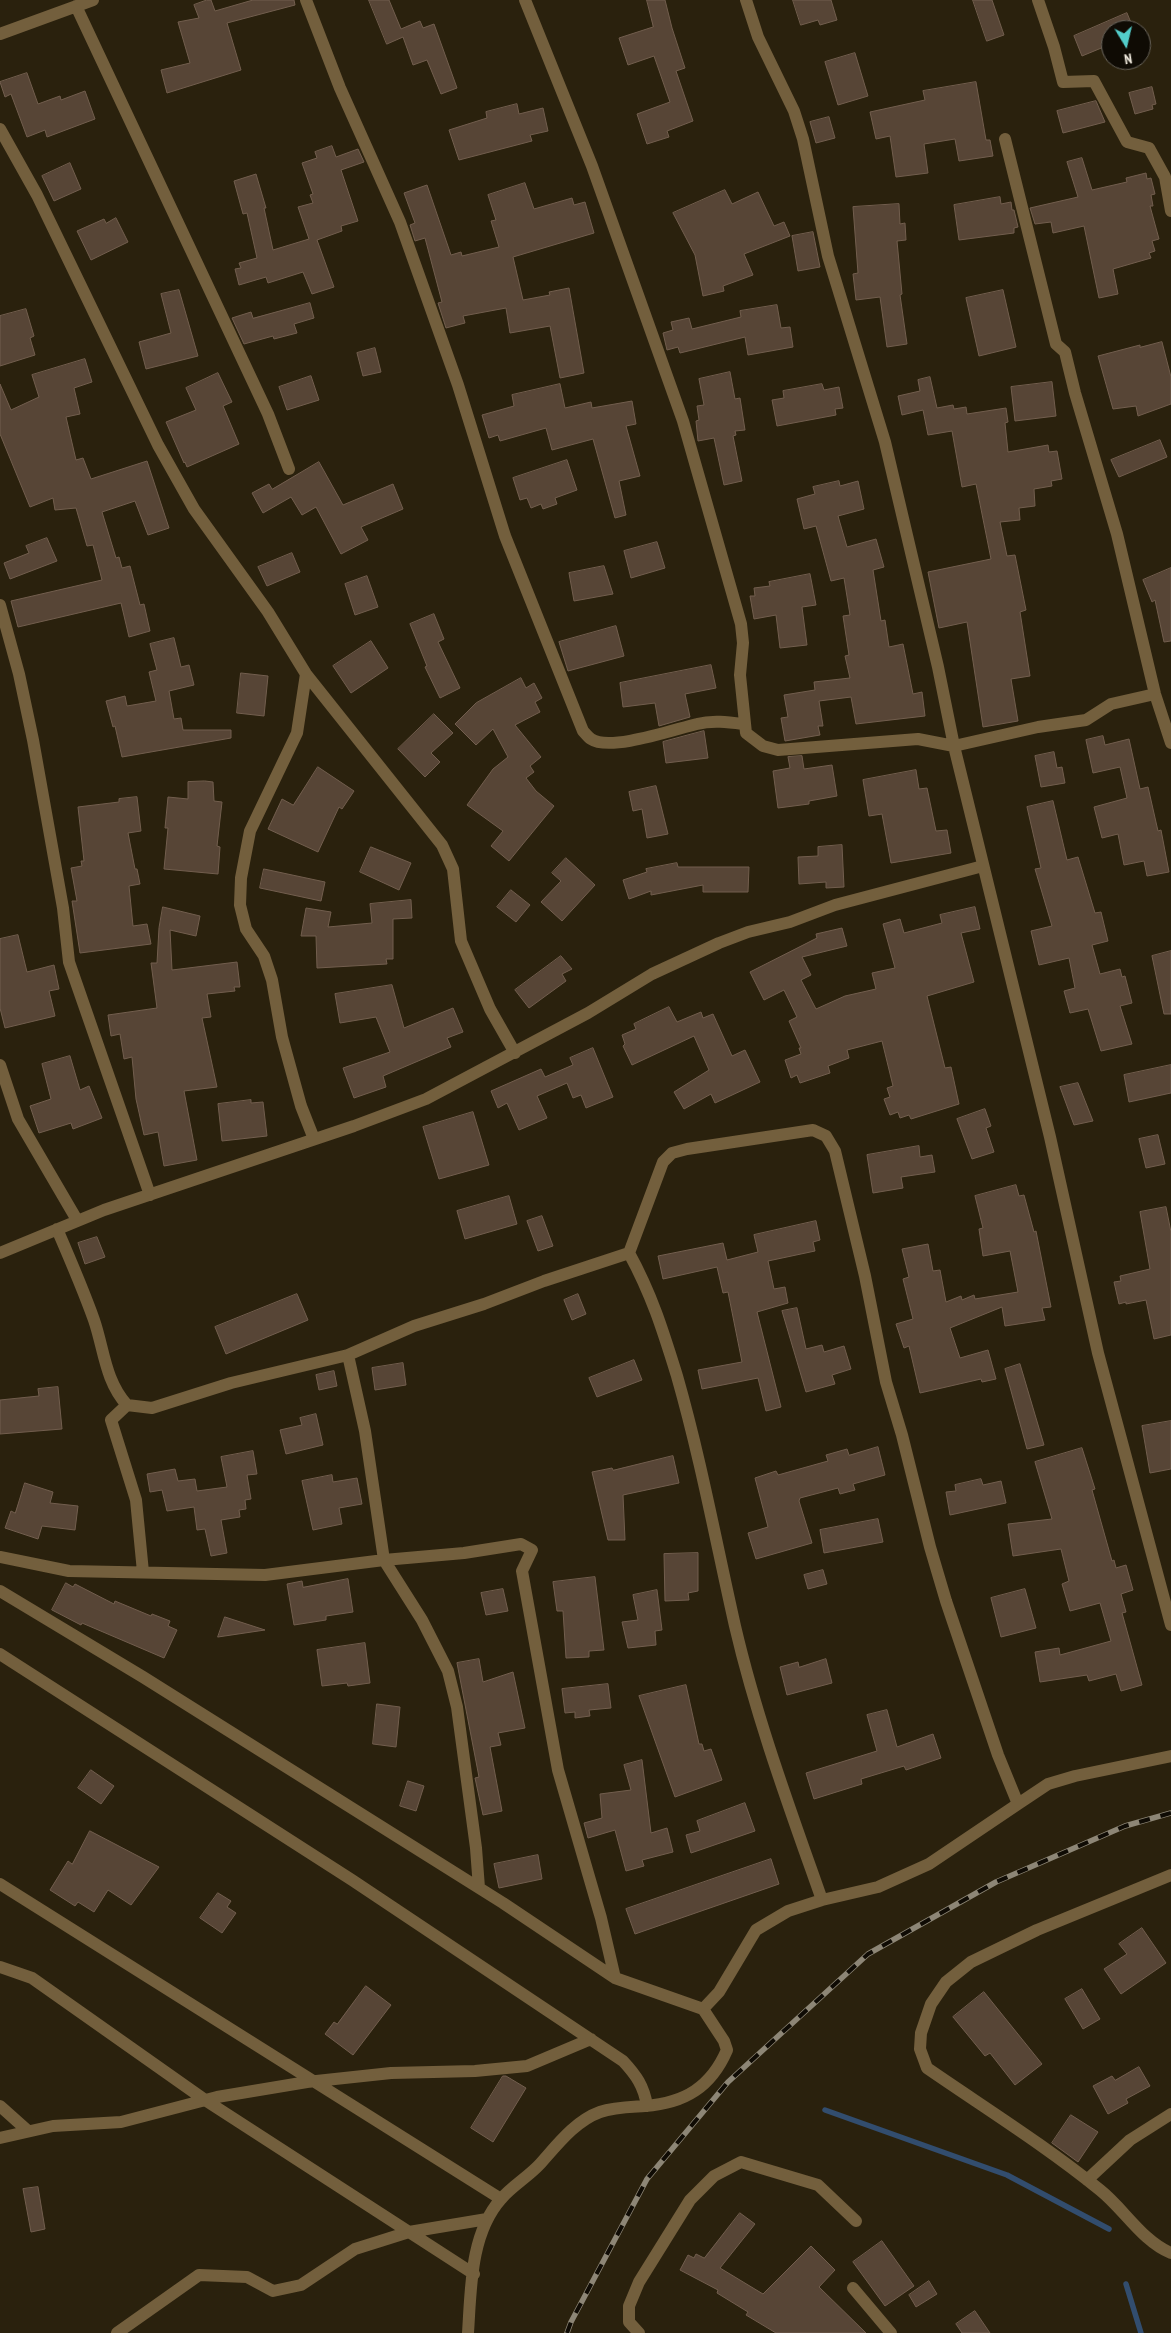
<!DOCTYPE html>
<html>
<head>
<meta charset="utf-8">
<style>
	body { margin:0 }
	#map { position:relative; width:1171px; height:2333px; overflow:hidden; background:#2a210d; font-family:"PT Sans Narrow",sans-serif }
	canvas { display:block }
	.north { position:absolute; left:1101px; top:20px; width:50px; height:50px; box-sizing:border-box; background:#0f0b04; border:1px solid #69645b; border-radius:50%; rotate:171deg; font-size:14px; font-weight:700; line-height:20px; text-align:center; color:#f0eade }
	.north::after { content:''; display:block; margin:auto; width:18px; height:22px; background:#53cdca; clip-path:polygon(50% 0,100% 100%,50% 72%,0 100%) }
</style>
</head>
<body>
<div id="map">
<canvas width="1171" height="2333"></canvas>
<div class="north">N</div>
</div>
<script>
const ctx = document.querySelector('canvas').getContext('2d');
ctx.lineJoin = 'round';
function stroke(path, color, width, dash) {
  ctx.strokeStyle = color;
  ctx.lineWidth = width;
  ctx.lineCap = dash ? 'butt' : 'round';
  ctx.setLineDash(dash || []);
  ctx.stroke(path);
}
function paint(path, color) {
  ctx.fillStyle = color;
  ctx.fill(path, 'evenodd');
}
stroke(new Path2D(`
	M825,2110l182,65 102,54
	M1126,2284l15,49`), '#324d6e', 5.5);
const building = new Path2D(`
	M207,0h4l4,11 38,-11h41l1,5 -68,18 14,47 -74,23 -6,-23 29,-7 -12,-41 21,-4 -5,-13z
	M369,0h20l12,29 19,-8 3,7 11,-4 23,64 -16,6 -14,-34 -14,5 -10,-28 -16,7z
	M647,0h18l7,28 13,40 -9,3 17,50 -26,10 2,6 -22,7 -10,-30 33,-12 -16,-46 -26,9 -9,-27 34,-11z
	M793,0h38l6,20 -17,5 -2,-5 -17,5z
	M973,0h19l12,35 -17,6z
	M1127,13l7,17h-23v14l-29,12 -8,-20z
	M855,53l13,43 -30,9 -13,-43z
	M27,73l11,31 22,-8 1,4 24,-9 10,28 -48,18 -2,-7 -18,7 -16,-43 -6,3 -5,-15z
	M976,82l10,58h4l3,16 -34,5 -4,-22 -31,5 4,29 -32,4 -6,-41 -14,3 -6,-27 55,-12 -2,-9z
	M1152,87l4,17 -4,1 1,4 -18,5 -6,-21z
	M1096,101l9,21 -42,11 -6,-22z
	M517,104l2,10 24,-6 5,23 -18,4 2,6 -73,19 -10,-30 38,-12 -1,-6z
	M829,117l6,21 -19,5 -6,-21z
	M332,146l4,11 22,-8 6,13 -23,8 17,51 -17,5 1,5 -25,9 17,47 -22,7 -9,-22 -35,11 -2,-6 -27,8 -4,-16 6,-1 -2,-5 18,-5 -10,-45 -4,1 -9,-33 22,-7 10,34h-2l9,42 36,-11 -11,-32 15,-4 -3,-8 3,-1 -11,-31 15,-5 -2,-6z
	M1082,158l10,32 35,-8 -1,-4 20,-5 1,6 4,-1 4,16 -4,1 2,11h-3l9,33 -7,2 3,10 -6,2 2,5 -38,11 5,25 -19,4 -15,-72 -31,7 -2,-11 -16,2 -5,-16 48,-11 -11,-35z
	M70,163l11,26 -27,12 -12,-25z
	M525,183l9,26 38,-11 2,7 11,-3 9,31 -81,24 10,43 27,-5 -1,-3 20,-4 15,85 -24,5 -10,-52 -40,7 -4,-25 -43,8 2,7 -19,5 -8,-25 4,-1 -17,-64 -10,3 -5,-16 5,-2 -11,-30 23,-8 24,70 10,-3 1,4 37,-9 -8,-26 5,-1 -8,-25z
	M725,190l7,14 26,-12 16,34 10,-4 6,14 -46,18 9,21 -30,11 1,5 -21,5 -8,-41 -22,-42z
	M1000,197l1,7 10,-2 1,8h2l4,17 -4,1v5l-55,7 -5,-35z
	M899,204l1,20 5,-1 1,17 -9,1 5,53 -2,1 7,49 -20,3 -7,-50 -24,3 -3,-26 5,-1 -5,-66z
	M116,218l12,24 -37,18 -14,-29 27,-12 2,4z
	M813,232l7,35 -22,4 -6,-35z
	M179,290l19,66 -52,13 -7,-27 32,-9 -10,-39z
	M1003,290l13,57 -37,9 -13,-58z
	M310,303l4,15 -20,6 3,9 -23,6 -1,-3 -29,8 -12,-26 19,-6 2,6z
	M777,305l4,23 9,-1 3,20 -45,8 -3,-18 -65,16 -2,-6 -11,3 -4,-17 10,-3 -2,-8 18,-4 3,11 49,-12 -1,-6z
	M26,309l8,27 -4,2 5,17 -35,11v-50z
	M1162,342l9,35v27l-33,12 -2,-10 -23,3 -15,-53 42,-11v2z
	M375,348l6,24 -18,4 -6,-23z
	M85,359l7,23 -18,6 6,26 -14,3 10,43 7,-2 8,21 56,-18 22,67 -21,7 -13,-34 -33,11 14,46 3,-1 3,11 8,-2 10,39 4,-1 6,27 -21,6 -8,-34 -103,24 -7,-26 91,-21 -9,-35 -6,1 -11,-38 -21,2 -2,-12 -23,9 -30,-73v-50l11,26 28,-13 -7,-22z
	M730,372l5,27 5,-1 5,32 -10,1 1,4 -3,1 9,45 -18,4 -10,-47 -16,3 -2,-20 3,-1 -2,-14 7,-1 -5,-26z
	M218,373l14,29 -9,4 16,38 -52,23 -2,-5 -1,1 -18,-41 30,-12 -10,-22z
	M311,376l8,24 -32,10 -8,-23z
	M930,377l7,31 16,-3 1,4 12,-2 1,7 39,-6 2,14 -3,1 3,29 40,-7 1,7 8,-1 5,28 -11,2 1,5 -18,3 1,17 -16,2 1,12 -20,2 7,34 8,-1 11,55 -6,2 10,64 -19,3 7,42 -35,6 -16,-105 -28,6 -11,-56 63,-13 -15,-75 -14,3 -10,-56 -24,4 -5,-25 -21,5 -4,-19 22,-5 -2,-11z
	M1052,382l4,34 -41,5 -4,-34z
	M560,384l5,24 26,-6 1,6 40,-7 4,23 -10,2 14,50 -21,5 7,34 -11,3 -22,-79 -41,11 -6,-22 -46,13 -2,-6 -9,3 -7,-23 32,-9 -2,-11z
	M822,384l2,6 15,-3 4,21 -8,1 1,6 -59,11 -5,-26 12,-2 -1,-7z
	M1160,440l7,17 -48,20 -8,-17z
	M567,460l10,30 -22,8 2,6 -14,5 -2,-5 -10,4 -4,-10 -7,2 -7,-22z
	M319,462l24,43 50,-21 10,25 -42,18 7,13 -27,14 -25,-47 -14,8 -11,-18 -28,16 -11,-20 17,-9 3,5z
	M839,481l1,5 18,-5 6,28 -26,7 9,31 29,-8 8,28 -11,3 8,51 4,-1 4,27 14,-3 10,50 9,-2 3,24 -69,8 -5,-27 -32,4 4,25h-5l2,9 -35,6 -4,-23 7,-1 -4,-22 31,-5 -1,-8 36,-4 -5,-22 4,-1 -6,-39 7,-1 -6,-37 -13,3 -15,-55 -12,3 -7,-30 18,-5 -2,-7z
	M47,538l10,23 -47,18 -6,-16 25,-10 -3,-7z
	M657,542l8,26 -34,10 -7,-27z
	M292,553l8,19 -33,14 -9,-19z
	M604,566l9,28 -39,7 -5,-28z
	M1171,568v73l-7,1 -9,-42 -3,2 -9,-22z
	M810,574l6,31 -14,2 5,38 -27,3 -4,-33 -22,4 -4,-23h5l-1,-8 16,-2 -1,-4z
	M367,576l11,31 -23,8 -10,-31z
	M434,614l10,25 -6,3 22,46 -20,10 -15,-31 2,-1 -17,-42z
	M616,626l8,30 -56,15 -9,-29z
	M174,638l7,29 8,-2 5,20 -25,6 5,28 7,-1 2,12h48v8l-109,19 -7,-31 -2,1 -7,-26 19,-5 2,10 29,-5 -7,-29 8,-2 -7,-26z
	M371,641l17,27 -37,25 -18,-27z
	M711,665l5,23 -31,6 5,23 -31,9 -4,-23 -32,4 -3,-24z
	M241,673l27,3 -4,40 -27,-3z
	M521,678l5,10 8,-5 8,15 -7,4 5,10 -25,13 26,32 -11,9 4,6 -8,6 10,13 18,15 -45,55 -18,-15 12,-15 -36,-26 26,-36 15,-12 -15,-28 -17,16 -21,-21 21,-21z
	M434,714l19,19 -22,20 9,9 -15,15 -27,-28z
	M704,731l4,27 -42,5 -3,-21z
	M1103,736l2,9 24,-6 11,50 8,-2 10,44 3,-1 8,42 -22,4 -3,-15 -20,4 -6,-31 -16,4 -8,-31 33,-9 -7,-31 -27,6 -7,-33z
	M1054,752l3,16 5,-1 3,16 -24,4 -6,-31z
	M802,756l2,13 28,-4 5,31 -28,5v3l-31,4 -5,-37 17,-3 -2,-11z
	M318,767l36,24 -12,18 -3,-2 -21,45 -50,-23 14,-30 11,6z
	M916,770l3,19 8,-1 9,43 11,-1 4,23 -60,10 -9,-49 -13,2 -6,-36z
	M205,781l8,1 1,19 8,1 -5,44 3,1 -2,27 -54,-5 4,-41h-3l3,-31 20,2v-17z
	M656,786l12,48 -21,4 -5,-29 -9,2 -4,-19z
	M137,797l4,34 -13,2 7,36h2l3,15 -11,2 4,40 14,-2 4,20 -71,9 -8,-52h5l-6,-33 11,-2 -1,-5h3l-6,-54 41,-5v-3z
	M1053,801l14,59 11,-3 17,56 6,-1 7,29 -16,4 8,29 20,-5 2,8 3,-1 7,27 -12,3 12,38 -31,7 -13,-42 -18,4 -6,-22 11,-3 -6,-30 -30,7 -8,-34 21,-5 -17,-57 6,-1 -14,-61z
	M842,845l2,42 -18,1v-6l-27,2 -1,-27 20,-1v-9z
	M371,847l40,16 -12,27 -39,-18z
	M566,858l29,27 -33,36 -21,-19 20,-21 -9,-8z
	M677,863l1,4h71l-1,25h-45v-7l-52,10v-4l-22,8 -6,-19 24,-8 -1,-3z
	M264,869l61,13 -4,19 -61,-13z
	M511,890l19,15 -14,17 -19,-15z
	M411,900l1,18 -19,1v40h-7l1,5 -70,4 -1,-32h-15l5,-28 25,4 -3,15 44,-4 -2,-19z
	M163,907l37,9 -4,20 -26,-6 2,40 65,-8 3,25h-6l1,4 -28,3 4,23 -9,1 15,69 -33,4 13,69 -33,6 -6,-34 -14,3 -8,-36 -4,-42 -8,2 -4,-25 -9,2 -3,-21 49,-7 -6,-45h6l2,-35z
	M975,907l5,22 -19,4 13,49 -47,14 18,72 6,-1 8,37 -48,15 -2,-4 -9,3 -2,-6 -8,3 -6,-16 6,-2 -3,-9 6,-2 -11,-45 -35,9 2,8 -21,8 2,7 -30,10 -3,-8 -6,3 -6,-18 16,-6 -2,-6h2l-12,-27 8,-4 -13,-27 -20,10 -14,-28 67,-34 -1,-4 26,-6 5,18 -45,11 9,18 -10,5 15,29 29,-13 31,-7 -4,-16 23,-5 -12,-44 17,-5 4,14 38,-10 -2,-8z
	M18,935l9,37 27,-7 5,24 -10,2 6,25 -50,12 -5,-20v-69z
	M1171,951v63h-7l-12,-58z
	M561,956l11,13 -10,5 4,7 -37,27 -14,-18z
	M392,985l12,43 49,-20 10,24 -16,6 4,9 -68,29 3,11 -32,11 -11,-30 47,-16 -14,-35 -36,6 -5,-29z
	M669,1007l8,15 24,-10 2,6 10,-4 19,42 13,-6 15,32 -45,21 -4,-9 -27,15 -10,-17 35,-22 -15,-34 -62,29 -9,-19 2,-2 -3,-9 14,-6 -2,-5z
	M593,1048l20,49 -27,11 -5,-13 -8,3 -6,-15 -30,13 10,22 -28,12 -12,-27 -9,5 -7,-17 50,-22 4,8 28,-12 -3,-7z
	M70,1056l10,34 9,-4 13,32 -29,11 -2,-6 -32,10 -9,-27 21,-7 -9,-35z
	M1171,1065v28l-42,9 -5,-27z
	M1078,1083l15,38 -19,4 -14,-38z
	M251,1100v3l12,-1 4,34 -45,5 -4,-37z
	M985,1109l6,17 -5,2 8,24 -22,7 -15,-40z
	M473,1112l16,53 -50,14 -16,-52z
	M1158,1135l7,29 -19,4 -7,-29z
	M919,1146l1,11 12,-2 3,17 -34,5 2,11 -30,5 -6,-38z
	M1016,1185l3,11 5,-1 10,37 2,-1 15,76 -9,1 3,12 -40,6 -3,-19 -52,21 10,30 28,-8 8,29 -14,3 -1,-3 -61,14 -11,-47 -5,2 -8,-24 17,-5 -10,-40 6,-2 -7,-28 26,-5 5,27 7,-1 6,32 15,-6 1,4 12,-5 1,4 43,-7 -8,-41 -27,5 -4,-27 4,-1 -8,-32z
	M509,1196l8,28 -52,15 -8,-28z
	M1166,1207l5,25v103l-17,4 -8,-39 -20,4v-2l-7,2 -5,-22 7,-1 -1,-5 30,-7 -10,-57z
	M542,1216l11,30 -15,5 -11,-30z
	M816,1221l4,19 -7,2 2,9 -47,10 6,28 11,-2 3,16 -31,9 24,95 -15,4 -8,-33 -56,11 -4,-19 44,-8 -14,-70 -5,1 -6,-26 -54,12 -5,-23 65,-13 4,17 31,-8 -4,-17z
	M97,1237l8,20 -20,7 -7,-21z
	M297,1294l11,26 -82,34 -11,-27z
	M578,1294l8,20 -14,6 -8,-20z
	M797,1308l9,41 16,-4 2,7 20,-6 7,23 -19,6 3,9 -29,8 -24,-81z
	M634,1360l8,20 -45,17 -8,-19z
	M403,1363l3,22 -31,5 -3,-22z
	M1020,1364l24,81 -17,4 -22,-80z
	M334,1371l3,15 -18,4 -3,-15z
	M58,1387l4,42 -62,5v-34l39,-4 -1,-7z
	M316,1414l7,31 -37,9 -6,-24 22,-5 -2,-7z
	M1171,1421v48l-21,4 -8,-47z
	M878,1447l7,28 -32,9 2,6 -15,4 -2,-6 -38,10 -1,3 13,42 -56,16 -8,-26 20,-6 -13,-49 21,-7 2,4 50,-14 -2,-6 21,-6 2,6z
	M1082,1448l13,41 -3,1 20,71 2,-1 2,8 10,-3 7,25 -12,4 5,18 -4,1 20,72 -21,6 -5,-17 -27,7 -2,-6 -47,7 -5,-30 24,-4 1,7 51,-14 -11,-38 -30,8 -8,-27 7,-3 -8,-32 -48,7 -5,-32 44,-5 -17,-57z
	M253,1451l4,23 -10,1 4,24 -6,1 1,9 -7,1 1,7 -19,3 6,33 -16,3 -6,-27 -8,1 -3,-23 -27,4 -5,-21 -12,2 -3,-18 28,-5 3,12 17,-2 2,12 30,-4 -6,-30z
	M673,1456l6,27 -56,12 2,45h-17l-16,-68 20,-4 1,2z
	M332,1475l1,7 24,-4 5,26 -23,4 3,16 -29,6 -11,-49z
	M981,1479l2,6 18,-4 5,22 -56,12 -4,-23 10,-1 -1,-6z
	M25,1483l28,9 -3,11 28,3 -3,24 -33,-4 -4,13 -33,-11 6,-17 4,2z
	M878,1519l5,23 -59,11 -4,-23z
	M698,1553v38l-10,2 1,7 -24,1 -1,-47z
	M823,1570l4,14 -19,5 -4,-14z
	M595,1577l9,73 -15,1v6l-23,1 -3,-47h-6l-4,-29z
	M348,1579l5,33 -27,4v4l-32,5 -7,-41 15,-3 1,6z
	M66,1583l7,4 2,-3 39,20 1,-3 36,15 1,-2 18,7 -2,5 9,4 -13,28 -82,-35 -1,2 -29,-15z
	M503,1589l5,22 -22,4 -5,-22z
	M1025,1589l11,39 -35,9 -10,-39z
	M657,1590l5,40 -7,1 1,14 -28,3 -6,-26 16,-2 -5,-25z
	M225,1617l40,13 -47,7z
	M365,1643l5,40 -22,3 -1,-3 -25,3 -5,-36z
	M479,1659l4,23 30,-10 12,56 -27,5 3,12 -11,2 12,64 -19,4 -8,-37 4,-1 -22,-114z
	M826,1659l6,24 -45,12 -7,-28 18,-5 1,5z
	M608,1684l3,24 -22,2 1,6 -15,2v-6l-10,1 -3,-24z
	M686,1685l13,59h3l2,7 7,-2 11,31 -47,17 -36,-101z
	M377,1704l23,3 -4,40 -23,-3z
	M887,1710l10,37 36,-13 8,24 -35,12 -2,-4 -43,13 1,5 -48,15 -8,-26 71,-22 -10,-36z
	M642,1760l9,73 16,-5 6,24 -31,8 2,6 -18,5 -11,-41 -27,8 -4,-15 18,-5 -2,-24 31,-4 -7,-25z
	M91,1770l23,16 -13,18 -23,-16z
	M408,1781l16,5 -8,25 -16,-5z
	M745,1803l10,28 -64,22 -5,-18 14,-4 -3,-10z
	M90,1831l69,36 -28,38 -23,-15 -14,22 -16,-10 -3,4 -25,-16 18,-29 4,3z
	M538,1855l4,24 -43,9 -5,-24z
	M771,1859l8,25 -144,50 -9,-25z
	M218,1893l13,8 -4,6 9,6 -14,20 -22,-15z
	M1142,1928l24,35 -45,31 -17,-25 23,-15 -8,-10z
	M366,1986l25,19 -38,50 -28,-21 9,-12 3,2z
	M1082,1989l18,30 -17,10 -18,-30z
	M984,1992l58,72 -27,21 -25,-32 -5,3 -32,-39z
	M1139,2067l11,19 -24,13 2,4 -20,11 -15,-28 19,-10 3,4z
	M503,2076h3l20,12 -33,54 -22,-14z
	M1071,2115l27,17 -20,30 -26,-19z
	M38,2187l7,42 -14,3 -8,-43z
	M740,2213l15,11 -35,44 43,26 48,-48 24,24 -16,17 47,46h-90l-30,-18 2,-3 -31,-19 1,-3 -38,-20 8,-15 6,3 2,-4 8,4z
	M882,2241l32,45 -29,20 -32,-44z
	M929,2281l8,13 -21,13 -7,-12z
	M975,2311l15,22h-28l-6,-9z`);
paint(building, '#574536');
stroke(building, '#725e4e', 1);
stroke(new Path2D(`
	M306,0l34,88 60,134 58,163 47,151 78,195c2,2 5,6 8,8 19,13 84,-10 106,-15 15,-4 31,-2 46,0
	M525,0l67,166 91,255 58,203 2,19 -3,32 6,58 17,13 15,4 140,-11 36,7 96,391 48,216 73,272
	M746,0l12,37 36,74 9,28 25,117 57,186 53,225 16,79 84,-19 48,-7 25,-16 44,-10
	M1038,0l16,47 9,35 31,-1 33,61 22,6 16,29 6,34
	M76,6l192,408 21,55
	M0,34l93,-34
	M0,129l37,66 121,250 36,64 74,103 38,62 136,171 11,24 8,72 29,68 25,44
	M1005,139l51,205 9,8 10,41 42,141 38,160 16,49
	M0,605l19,69 14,66 30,168 6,54 81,233
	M306,674l-9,59 -47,98 -9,47 -1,27 6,24 18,27 8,24 10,57 19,69 13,33
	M0,1065l18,54 59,101
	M57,1229c13,30 26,60 37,91 10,29 11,61 33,85l25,3 79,-25 117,-28
	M0,1253l104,-43 250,-84 72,-27 162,-86 64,-39 67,-31 29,-11 42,-10 45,-17 148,-39
	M629,1253c23,42 34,78 48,123 24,84 39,166 58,250 22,94 55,183 87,274
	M127,1405l-16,15 25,80 7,72
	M0,1557l69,14 196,4 119,-15 38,60 26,51 9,36 19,141 3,40
	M0,1591l143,86 360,226 112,75 88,31 16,-17 37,-62 32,-19 34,-11 56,-13 51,-23 89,-60
	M0,1654l352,226 271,181c13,14 21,25 24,45
	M1171,1875l-134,55 -66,32 -25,20 -15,22 -10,29 -1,16 7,19c58,40 119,78 173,122 24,19 42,51 71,63
	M0,1884l501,315
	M0,1967l32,11 173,122 269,174
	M615,1978l-14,-60 -43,-148 -36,-199 10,-21 -11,-6 -57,9 -80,7 -19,-129 -17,-76 66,-29 70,-22 60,-23 85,-28 34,-91 9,-9 15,-4 126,-19 13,6 9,15 30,125 21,106 16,53 28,112 16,54 52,154 20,49 30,-20 27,-8 96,-20
	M0,2106l28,25
	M0,2138l53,-12 68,-4 96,-25 90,-15 84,-9 84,-2 52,-5 64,-27
	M1087,2180l43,-40 41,-26
	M853,2288l38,45
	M117,2333l82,-58 48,2 26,14 28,-6 54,-36 54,-17 78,-13
	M468,2333c3,-44 2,-99 33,-134 11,-13 27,-22 39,-35 17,-19 35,-43 60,-52 14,-5 30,-5 45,-6 40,-3 66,-19 82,-56l-3,-9 -21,-32
	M639,2333l-10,-11v-16l10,-24 51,-82 24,-24 27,-14 77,23 38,36`), '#735f3d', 12);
const rail = new Path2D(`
	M567,2333l4,-11 76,-143 81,-97 140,-128 128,-72 129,-56 46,-13`);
stroke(rail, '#8d8676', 5.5);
stroke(rail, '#0f0b04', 4, [11]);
</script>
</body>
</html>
